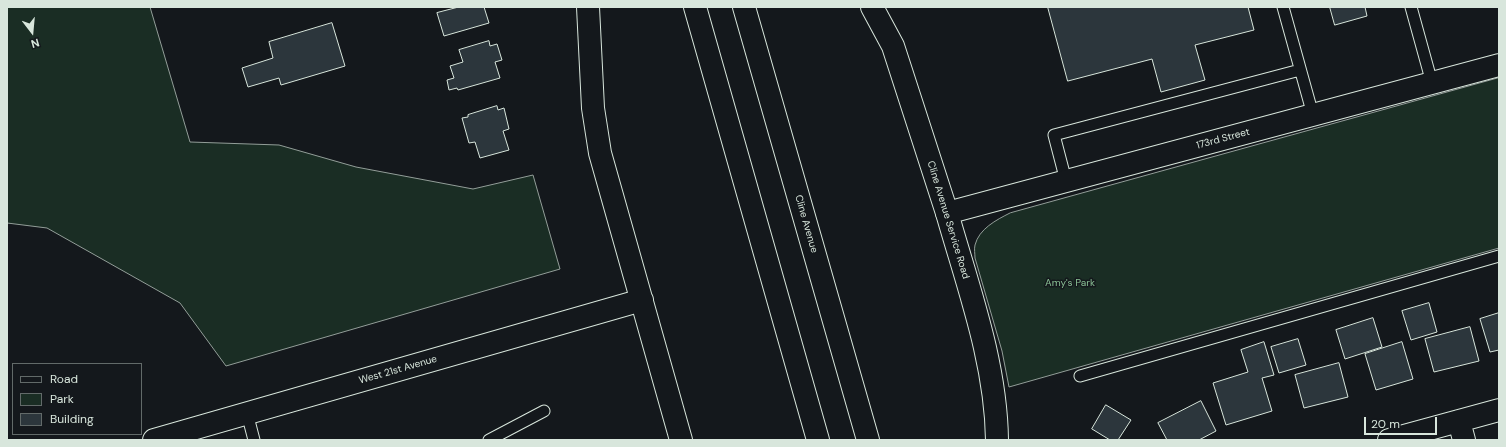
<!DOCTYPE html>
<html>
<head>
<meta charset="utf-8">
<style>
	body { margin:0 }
	#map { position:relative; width:1506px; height:447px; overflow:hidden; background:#14181c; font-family:"DM Sans",sans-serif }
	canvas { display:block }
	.frame { position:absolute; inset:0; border:8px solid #d8e6dc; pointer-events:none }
	.legend { position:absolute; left:12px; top:363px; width:130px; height:72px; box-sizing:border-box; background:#14181c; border:1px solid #626a69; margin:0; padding:5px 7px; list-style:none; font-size:12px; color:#d8e6dc }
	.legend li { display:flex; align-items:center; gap:8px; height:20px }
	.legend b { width:20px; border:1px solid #626a69 }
	.north { position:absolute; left:12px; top:12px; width:40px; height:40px; -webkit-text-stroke:3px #14181c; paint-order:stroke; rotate:164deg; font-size:11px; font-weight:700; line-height:16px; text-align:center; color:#d8e6dc }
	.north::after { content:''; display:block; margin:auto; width:14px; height:18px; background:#d8e6dc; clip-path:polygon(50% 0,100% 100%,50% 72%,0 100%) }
	.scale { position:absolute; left:1364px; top:417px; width:73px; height:18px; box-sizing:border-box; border:2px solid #d8e6dc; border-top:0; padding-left:5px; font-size:12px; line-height:14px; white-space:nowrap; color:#d8e6dc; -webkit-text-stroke:3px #14181c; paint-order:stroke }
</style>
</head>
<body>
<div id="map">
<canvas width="1506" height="447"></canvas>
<div class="frame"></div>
<ul class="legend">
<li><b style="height:5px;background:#14181c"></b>Road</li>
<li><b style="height:11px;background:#1a2d24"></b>Park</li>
<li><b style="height:11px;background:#2c363c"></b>Building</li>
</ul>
<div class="north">N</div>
<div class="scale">20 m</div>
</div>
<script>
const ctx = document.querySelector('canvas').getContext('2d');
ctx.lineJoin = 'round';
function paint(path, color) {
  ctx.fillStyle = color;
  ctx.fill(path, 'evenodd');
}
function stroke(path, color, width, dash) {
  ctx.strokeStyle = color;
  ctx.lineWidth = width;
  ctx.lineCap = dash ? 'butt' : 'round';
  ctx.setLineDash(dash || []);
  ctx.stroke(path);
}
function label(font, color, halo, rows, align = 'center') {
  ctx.font = font + ' "DM Sans",sans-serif';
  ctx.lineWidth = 3;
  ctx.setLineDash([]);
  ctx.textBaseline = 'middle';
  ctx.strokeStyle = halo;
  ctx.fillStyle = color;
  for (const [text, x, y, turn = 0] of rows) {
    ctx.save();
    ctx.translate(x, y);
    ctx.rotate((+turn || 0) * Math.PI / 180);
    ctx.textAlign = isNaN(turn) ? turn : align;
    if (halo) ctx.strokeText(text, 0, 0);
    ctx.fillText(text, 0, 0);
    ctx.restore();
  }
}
const green = new Path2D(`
	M7,7h143l40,135 89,3 77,22 117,22 60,-14 27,94 -334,97 -46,-63 -133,-75 -40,-5z
	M1499,78v170l-490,139 -7,-36 -27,-93c0,-4 -1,-9 0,-13 4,-16 21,-25 35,-32z`);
paint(green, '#1a2d24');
stroke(green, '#939e99', 1);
const building = new Path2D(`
	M459,7h25l5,16 -45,13 -7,-23z
	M1048,7h200l6,23 -59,15 10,35 -44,12 -9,-33 -84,22z
	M1330,7h35l2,9 -32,9z
	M332,23l13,43 -64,19 -2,-7 -31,9 -6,-19 31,-10 -4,-16z
	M489,41l1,5 7,-2 5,16 -7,2 5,16 -42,12 -1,-2 -8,2 -2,-10 7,-2 -4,-12 13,-4 -4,-12z
	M497,106l1,4 6,-2 5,21 -6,2 6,19 -29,8 -5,-16 -6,1 -7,-25 6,-1v-2z
	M1429,303l8,29 -26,8 -9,-29z
	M1499,313v37l-9,2 -10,-33z
	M1373,318l9,29 -37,12 -9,-29z
	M1470,327l9,34 -45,11 -9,-33z
	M1298,339l8,26 -27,8 -8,-26z
	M1264,342l10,33 -12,3 10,33 -46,14 -13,-42 35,-11 -7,-22z
	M1402,342l11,37 -37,11 -11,-36z
	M1339,363l9,34 -44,11 -9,-33z
	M1201,401l15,30 -17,9h-32l-9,-17z
	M1106,405l25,15 -13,20h-8l-18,-11z`);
paint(building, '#2c363c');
stroke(building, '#d8e6dc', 1);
const lane = new Path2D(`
	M1283,7l30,108
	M1411,7l21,76
	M1066,181l-12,-46 246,-65
	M1080,376l419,-120
	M247,413l7,27
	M489,440l55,-29`);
const street = new Path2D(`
	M588,7l5,101 7,45 81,287
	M872,7l21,39 54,167
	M1459,421l5,19
	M154,440l488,-140
	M1389,440l110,-30`);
const secondary = new Path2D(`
	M997,440c-1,-78 -29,-153 -50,-227l552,-148`);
const highway = new Path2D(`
	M695,7l123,433
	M744,7l124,433`);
stroke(lane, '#d8e6dc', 13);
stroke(street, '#d8e6dc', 24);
stroke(secondary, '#d8e6dc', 24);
stroke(highway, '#d8e6dc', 24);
stroke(lane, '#14181c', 11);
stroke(street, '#14181c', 22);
stroke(secondary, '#14181c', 22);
stroke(highway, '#14181c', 22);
label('10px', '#d8e6dc', '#14181c', [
	["173rd Street",1223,139,-15],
	["Cline Avenue Service Road",948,220,73],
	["Cline Avenue",806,224,74],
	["West 21st Avenue",398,370,-16]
]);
label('10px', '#8ac095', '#14181c', [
	["Amy's Park",1070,283]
]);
</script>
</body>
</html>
